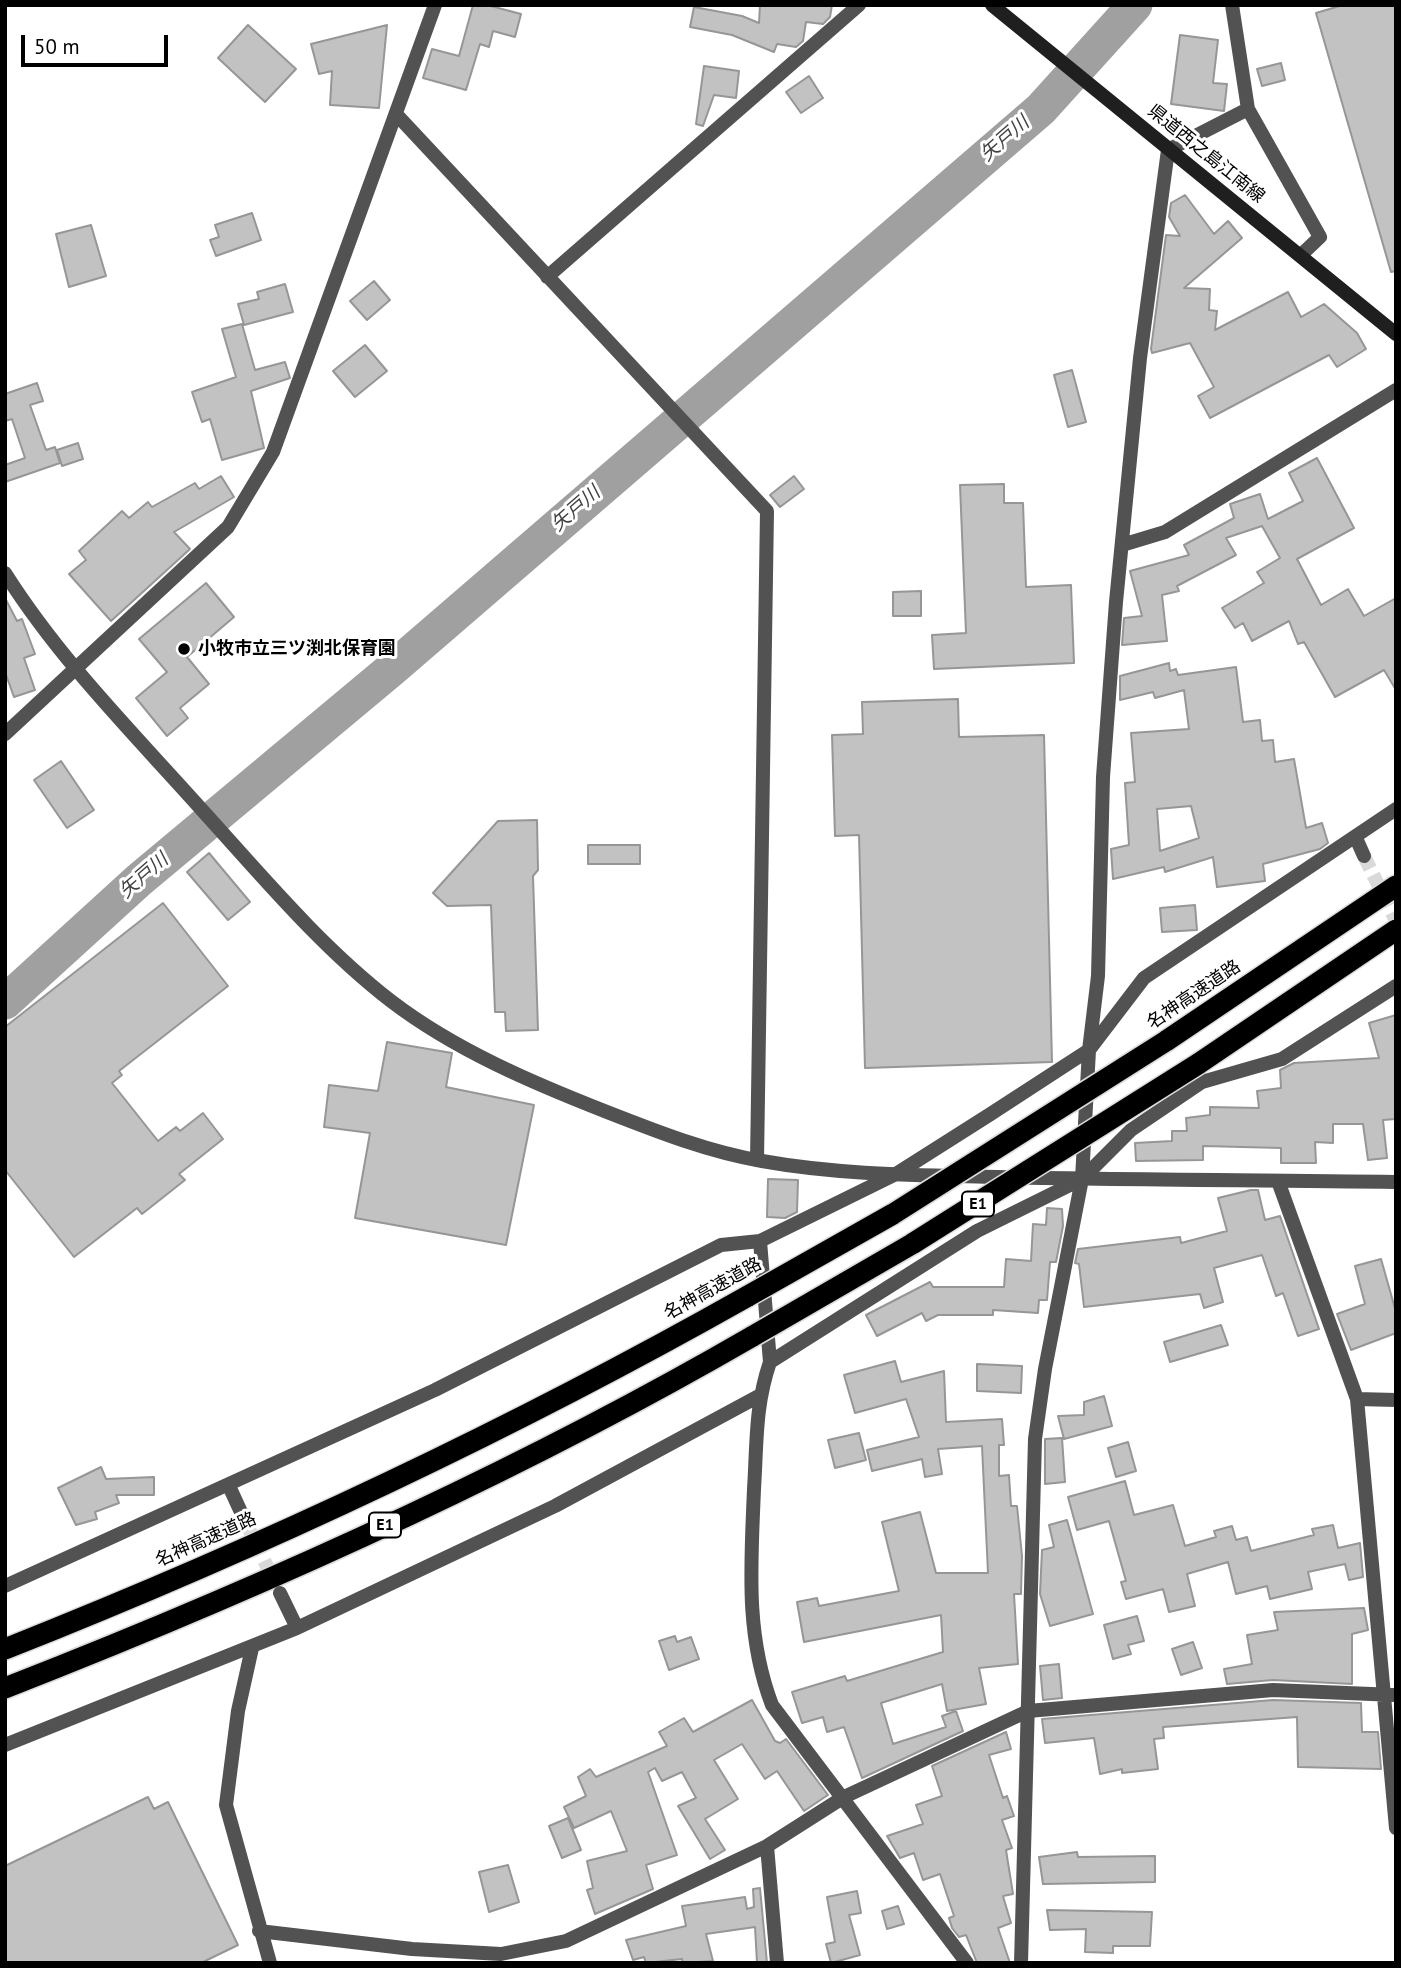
<!DOCTYPE html>
<html>
<head>
<meta charset="utf-8">
<style>
	body { margin:0 }
	#map { position:relative; width:1401px; height:1968px; overflow:hidden; background:#fff; font-family:"PT Sans",sans-serif }
	canvas { display:block }
	.frame { position:absolute; inset:0; border:7px solid #000; pointer-events:none }
	.scale { position:absolute; left:21px; top:35px; width:147px; height:32px; box-sizing:border-box; border:4px solid #000; border-top:0; padding-left:9px; font-size:21px; line-height:24px; white-space:nowrap; color:#000; -webkit-text-stroke:5px #fff; paint-order:stroke }
</style>
</head>
<body>
<div id="map">
<canvas width="1401" height="1968"></canvas>
<div class="frame"></div>
<div class="scale">50 m</div>
</div>
<script>
const ctx = document.querySelector('canvas').getContext('2d');
ctx.lineJoin = 'round';
function stroke(path, color, width, dash) {
  ctx.strokeStyle = color;
  ctx.lineWidth = width;
  ctx.lineCap = dash ? 'butt' : 'round';
  ctx.setLineDash(dash || []);
  ctx.stroke(path);
}
function paint(path, color) {
  ctx.fillStyle = color;
  ctx.fill(path, 'evenodd');
}
function label(font, color, halo, rows, align = 'center') {
  ctx.font = font + ' "PT Sans","Noto Sans JP",sans-serif';
  ctx.lineWidth = 6;
  ctx.setLineDash([]);
  ctx.textBaseline = 'middle';
  ctx.strokeStyle = halo;
  ctx.fillStyle = color;
  for (const [text, x, y, turn = 0] of rows) {
    ctx.save();
    ctx.translate(x, y);
    ctx.rotate((+turn || 0) * Math.PI / 180);
    ctx.textAlign = isNaN(turn) ? turn : align;
    if (halo) ctx.strokeText(text, 0, 0);
    ctx.fillText(text, 0, 0);
    ctx.restore();
  }
}
stroke(new Path2D(`
	M5,1002l134,-122 254,-212 648,-559 94,-104`), '#a0a0a0', 35);
const building = new Path2D(`
	M473,5h14l34,9 -6,23 -22,-6 -4,16 -9,-3 -14,46 -43,-12 9,-29 27,7z
	M760,5h72l-2,12 -7,7 -17,-2 -3,19 -7,6 -19,-3 -3,8 -42,-17 -42,-8 4,-20 48,9 17,7z
	M1343,5h53v266l-5,1 -75,-259z
	M248,25l48,44 -31,33 -47,-44z
	M387,25l-8,83 -49,-3 2,-34 -13,3 -8,-30z
	M1180,35l38,5 -5,43 14,1 -3,27 -53,-7z
	M1281,63l4,17 -23,6 -5,-17z
	M704,66l35,5 -3,27 -22,-3 -11,31 -7,-2z
	M809,76l14,22 -22,15 -15,-21z
	M1185,195l29,39 14,-13 14,17 -58,50 26,1 -1,21 8,1 -2,19 73,-38 13,25 23,-13 33,29 9,16 -29,18 -8,-12 -119,63 -12,-22 16,-9 -24,-44 -38,10 -1,-4 15,-114 14,1 -11,-19 2,-14z
	M252,213l9,27 -45,16 -6,-16 9,-3 -4,-12z
	M91,225l15,51 -37,11 -13,-53z
	M374,281l16,19 -23,20 -17,-19z
	M285,284l8,28 -49,13 -6,-21 21,-5 -2,-7z
	M242,324l13,46 30,-8 5,16 -39,13 13,57 -42,12 -12,-41 -8,3 -10,-30 44,-15 -14,-48z
	M365,345l22,26 -32,26 -22,-26z
	M1072,370l14,52 -18,5 -14,-52z
	M37,383l6,18 -13,4 16,45 9,-3 5,16 -55,19v-17l20,-7 -13,-39 -7,2v-27z
	M78,443l5,16 -21,7 -5,-16z
	M1317,458l37,70 -57,31 24,46 27,-16 16,27 32,-18v92l-12,-20 -49,27 -31,-55 -6,2 -9,-23 -37,20 -9,-18 -8,5 -13,-20 42,-25 -7,-11 23,-14 -18,-32 -36,12 10,17 -59,31 2,5 -17,4 5,46 -45,4 2,-27 18,-2 -12,-45 59,-16 -5,-10 50,-27 -4,-14 30,-10 8,25 35,-18 -14,-28z
	M221,476l13,21 -60,35 16,17 -79,72 -42,-47 17,-14 -7,-9 43,-40 7,7 19,-16 4,5 43,-24 4,6z
	M794,476l10,13 -24,18 -10,-12z
	M1004,484v19h19l3,84 45,-2 3,78 -140,6 -2,-34 34,-2 -6,-148z
	M206,583l28,34 -47,40 22,27 -29,24 8,10 -21,18 -31,-38 31,-26 -28,-33z
	M921,591v25h-28v-24z
	M5,598l12,23 5,-2 13,35 -11,4 11,32 -21,7 -9,-25z
	M1169,663l1,8 6,-2 2,6 58,-8 7,55 17,-2 2,21 11,-1 2,22 19,-3 12,69 16,-5 6,20 -8,6 -57,15 2,17 -48,6 -4,-30 -48,15 -1,-5 -51,12 -2,-30 18,-4 -4,-62 10,-1 -4,-49 58,-4 -5,-39 -29,8 -2,-6 -33,8v-24zM1191,806l8,32 -39,13 -3,-42z
	M958,699l1,38 85,-2 8,327 -187,6 -6,-233 -24,1 -3,-101 31,-1 -1,-32z
	M61,761l33,49 -27,18 -33,-48z
	M537,820l1,50 -5,6 5,154 -32,1 -1,-19h-10l-4,-107 -44,1 -14,-13 65,-72z
	M588,845h52v19h-52z
	M209,853l41,49 -22,18 -41,-48z
	M163,903l65,83 -109,85 3,4 -10,8 46,58 18,-14 4,4 23,-18 20,26 -44,35 6,6 -43,34 -5,-6 -63,49 -69,-87v-143z
	M1195,905l2,25 -35,2 -2,-24z
	M1396,1015v104l-13,1 4,38 -19,2 -5,-36h-30v19l-18,-1 1,21h-35v-15l-78,-2v14l-67,1 -1,-18 37,-2v-10h15l-1,-13 24,-3v-8l49,1 -2,-17 24,-3 -1,-18 14,-7 85,-5 -10,-35z
	M387,1042l65,11 -6,34 88,18 -28,140 -151,-27 15,-85 -46,-6 5,-42 49,6z
	M768,1179l30,1 -1,32 -12,6 -18,-1z
	M1251,1190h7l7,30 15,-4 39,113 -21,7 -15,-43 -7,3 -14,-41 -48,13 9,34 -19,6 -4,-14 -116,13 -5,-43 -4,-1 3,-14 102,-12 1,6 46,-12 -9,-33z
	M1047,1208l15,1 1,17 -7,36h-6l-3,38h-8l-1,13 -45,-3v5h-55l-12,6 -4,-8 -45,23 -11,-21 64,-33 3,5h71l2,-28 25,2 2,-37 13,1z
	M1381,1259l15,53v21l-45,17 -14,-36 28,-10 -10,-38z
	M1221,1325l7,20 -58,17 -6,-20z
	M895,1361l6,21 43,-11 2,51 56,-3 2,26h-5v31l10,-1 2,31h6l5,50 -1,38h-7l4,70 -39,4 7,36 -39,7 -5,-27 -61,19 12,41 53,-17 -4,-11 14,-5 7,20 -101,47 -18,-51 -17,5 -4,-15 -21,6 -10,-31 53,-16 2,5 96,-29 -2,-37 -137,27 -7,-40 20,-4 2,8 80,-15 -17,-69 38,-10 16,61h52l-6,-127 -44,3 4,25 -17,3 -3,-18 -50,12 -5,-21 52,-13 -13,-38 -51,14 -11,-38z
	M977,1364l45,2 -1,27 -44,-2z
	M1104,1396l8,30 -48,13 -6,-23 26,-1v-13z
	M859,1433l7,27 -31,8 -7,-28z
	M1062,1438l3,44 -20,2v-45z
	M1128,1442l8,29 -20,6 -8,-29z
	M101,1467l5,12 48,-2v18h-38l3,8 -24,9 2,7 -21,6 -18,-37z
	M1125,1481l9,34 39,-10 12,41 31,-9 -2,-6 18,-5 4,14 11,-3 4,14 63,-16 -2,-6 21,-4 5,23 22,-5 3,34 -14,3 -4,-16 -37,8 4,17 -42,10 -3,-13 -31,8 -8,-32 -41,12 8,32 -26,6 -6,-23 -37,10 -5,-17 5,-1 -17,-60 -32,9 -9,-33z
	M1067,1520l26,94 -43,12 -10,-32 2,-44 12,-3 -5,-22z
	M1364,1608l4,22 -16,4v50l-79,-4 -46,4 -3,-15 28,-5 -5,-29 31,-5 -4,-18z
	M1137,1616l7,25 -16,4 3,9 -18,5 -9,-34z
	M675,1636l2,6 14,-5 8,22 -30,11 -10,-29z
	M1193,1642l9,26 -21,7 -9,-26z
	M1059,1664l3,34 -19,2 -3,-34z
	M752,1700l23,41 5,2 6,-4 42,56 -24,16 -27,-40 -12,8 -23,-35 -28,16 24,39 -33,20 20,31 -15,9 -32,-53 18,-8 -14,-26 -20,9 -7,-13 -7,4 29,83 -31,10 7,24 -58,25 -8,-24 6,-2 -6,-27 40,-10 -16,-40 -37,17 -10,-21 22,-11 -8,-19 12,-8 6,8 71,-31 -8,-14 25,-14 9,14z
	M1273,1700l88,3 1,29h16l3,37 -83,-2 -1,-50 -134,10 1,11 -10,1 4,30 -36,4v-4l-22,5 -6,-36 -49,5 -3,-24z
	M1006,1732l5,17 -22,6 14,43 4,-2 7,20 -12,4 10,28 -6,2 7,44 -10,2 8,27 -13,5 12,35h-33l-11,-28 -7,2 -7,-9 -3,-10 5,-2 -14,-42 -17,6 -9,-27 -14,5 -13,-22 36,-12 -7,-19 26,-9 -10,-30z
	M148,1797l6,12 14,-7 70,143 -37,18h-196v-97z
	M568,1818l13,32 -19,8 -13,-32z
	M1077,1852l1,5 77,-1v26l-112,2 -4,-27z
	M508,1865l11,37 -30,10 -10,-40z
	M760,1888l7,75h-10l-2,-36 -49,7 7,27 -30,2 -1,-4 -36,4 -2,-6 -11,3 -7,-20 60,-14 -4,-20 63,-9 2,12 7,-2 -1,-18z
	M857,1891l4,22 -12,2 11,40 -29,8 -5,-19 9,-2 -8,-45z
	M898,1906l6,18 -17,5 -5,-18z
	M1047,1910l105,2 -2,34h-37v7l-28,-1 1,-23 -36,1z`);
paint(building, '#c2c2c2');
stroke(building, '#969696', 2);
stroke(new Path2D(`
	M1364,856l32,65
	M246,1523l30,62`), '#d9d9d9', 14, [14, 7]);
const motorway = new Path2D(`
	M1166,1041l230,-155
	M1198,1064l198,-134
	M5,1649c255,-101 504,-218 743,-353
	M5,1688c256,-100 510,-214 748,-352`);
stroke(motorway, '#dbdbdb', 24);
stroke(new Path2D(`
	M1232,5l16,104 72,128 -19,18
	M396,114l371,397 -10,649
	M547,277l312,-272
	M1122,545l43,-13 231,-142
	M5,734l223,-207 45,-75 162,-447
	M1356,838l8,18
	M1278,1181l79,218 39,429
	M760,1241l10,121
	M1357,1399l39,1
	M229,1486l17,37
	M5,1586l430,-196 286,-145 39,-4 136,-67 93,-59 100,-65 55,-72 252,-169
	M280,1593l17,35
	M252,1648l-14,63 -12,94 44,158
	M5,1745l292,-117 258,-122 204,-110
	M767,1846l10,117
	M259,1931l153,18 89,5 65,-13 201,-95 77,-49 184,-86 245,-21 123,5
	M967,1963l-195,-258c-27,-71 -21,-141 -18,-216 3,-47 1,-83 16,-127l207,-131 105,-52 49,-49 71,-48 80,-23 114,-73
	M1021,1963l14,-524 10,-70 37,-190 7,-129 9,-74 5,-199 13,-175 24,-244 28,-208 80,-41`), '#525252', 14);
stroke(new Path2D(`
	M5,573c55,87 129,161 197,237 60,66 118,136 189,191 64,49 142,82 216,111 51,20 102,40 155,49 78,14 157,14 235,16 133,3 266,3 399,5`), '#525252', 14);
stroke(new Path2D(`
	M992,5l404,329`), '#1f1f1f', 14);
stroke(motorway, '#000', 21);
const motorwayBridge = new Path2D(`
	M748,1296l145,-82 273,-173
	M753,1336l159,-92 286,-180`);
stroke(motorwayBridge, '#dbdbdb', 24, []);
stroke(motorwayBridge, '#000', 21);
for (const [x, y, r, color] of [
	[184,649,7,"#000"]
]) {
  const dot = new Path2D();
  dot.arc(x, y, r, 0, 2 * Math.PI);
  ctx.fillStyle = color;
  ctx.fill(dot);
  stroke(dot, '#fff', 2.5);
}
for (const [x, y, w] of [
	[978,1204,32],
	[385,1525,32]
]) {
  const box = new Path2D();
  box.roundRect(x - w / 2, y - 12.5, w, 25, 5);
  ctx.fillStyle = '#fff';
  ctx.fill(box);
  stroke(box, '#000', 2);
}
label('bold 16px', '#000', null, [
	["E1",978,1204],
	["E1",385,1525]
]);
label('18px', '#000', '#fff', [
	["県道西之島江南線",1206,154,39],
	["名神高速道路",1194,995,-34],
	["名神高速道路",713,1289,-29],
	["名神高速道路",206,1540,-24]
]);
label('bold 18px', '#000', '#fff', [
	["小牧市立三ツ渕北保育園",198,649]
], 'left');
label('italic 19px', '#414141', '#fff', [
	["矢戸川",1005,139,-41],
	["矢戸川",576,509,-41],
	["矢戸川",144,876,-41]
]);
</script>
</body>
</html>
